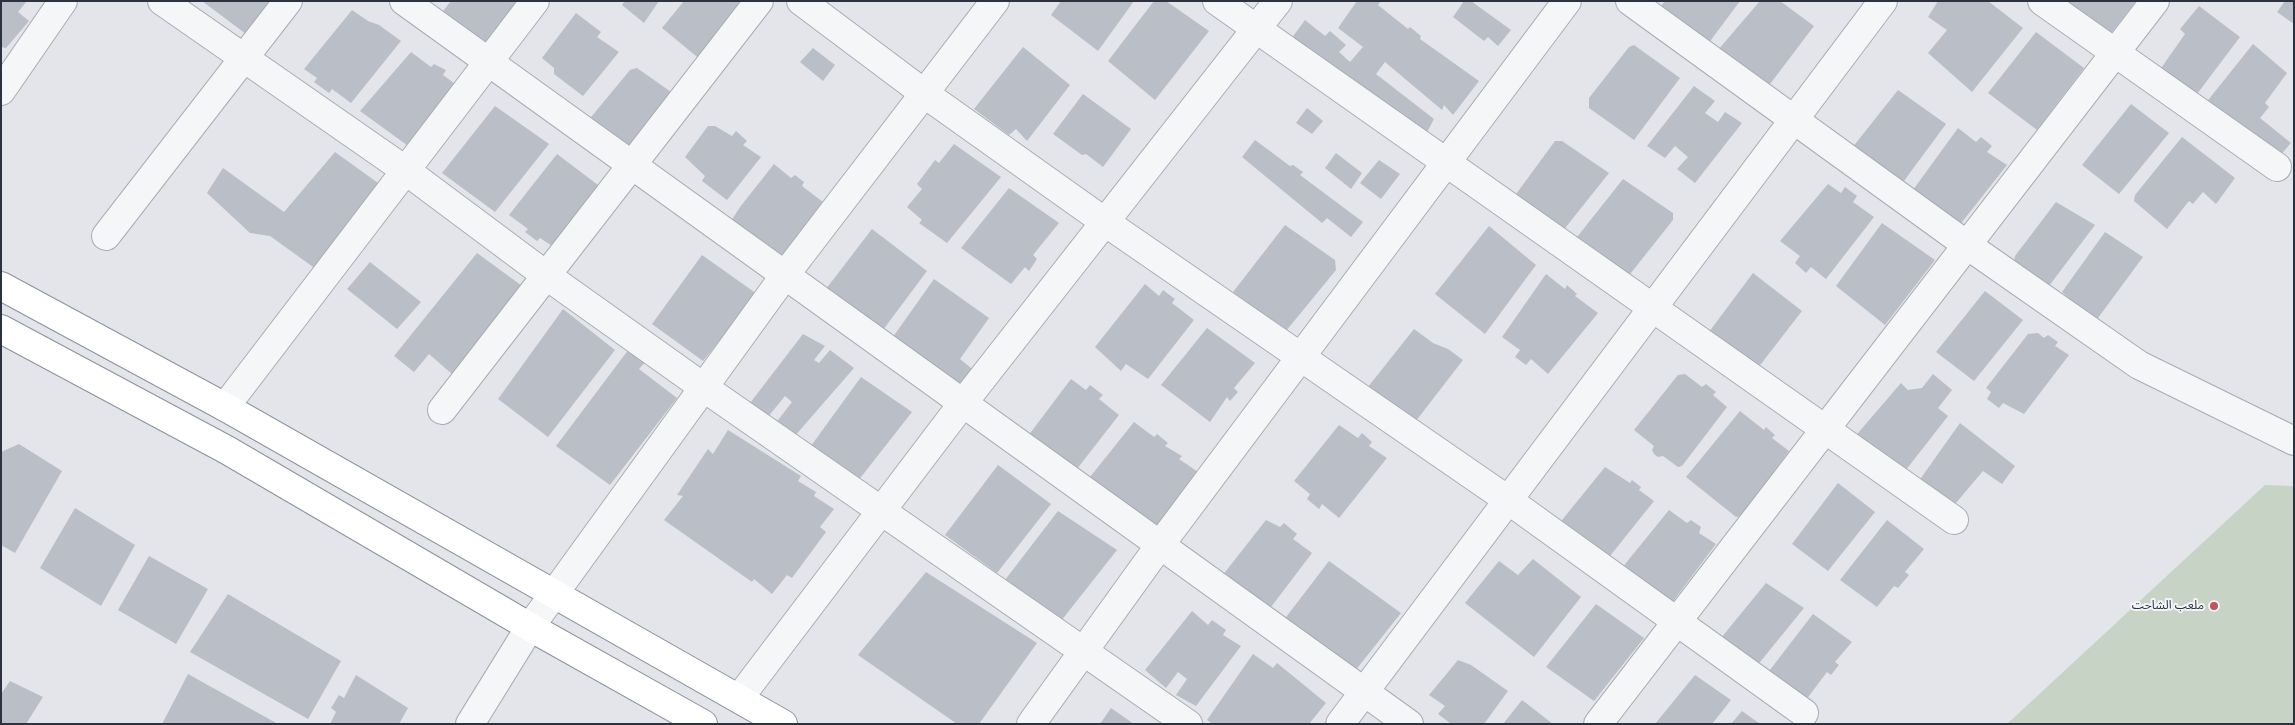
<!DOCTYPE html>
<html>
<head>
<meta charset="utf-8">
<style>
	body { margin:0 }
	#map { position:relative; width:2295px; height:725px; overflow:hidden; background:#e3e5ea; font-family:"DM Sans",sans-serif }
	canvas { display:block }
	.frame { position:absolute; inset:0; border:2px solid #2c3240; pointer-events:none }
</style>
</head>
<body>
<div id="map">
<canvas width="2295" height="725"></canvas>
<div class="frame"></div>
</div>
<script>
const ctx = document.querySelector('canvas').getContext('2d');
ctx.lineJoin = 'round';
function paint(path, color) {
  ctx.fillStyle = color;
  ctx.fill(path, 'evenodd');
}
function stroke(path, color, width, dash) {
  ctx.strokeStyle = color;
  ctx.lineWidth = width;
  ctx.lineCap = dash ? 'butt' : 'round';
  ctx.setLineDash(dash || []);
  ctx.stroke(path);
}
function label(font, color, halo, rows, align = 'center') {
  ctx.font = font + ' "DM Sans","Noto Sans Arabic",sans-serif';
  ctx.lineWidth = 4;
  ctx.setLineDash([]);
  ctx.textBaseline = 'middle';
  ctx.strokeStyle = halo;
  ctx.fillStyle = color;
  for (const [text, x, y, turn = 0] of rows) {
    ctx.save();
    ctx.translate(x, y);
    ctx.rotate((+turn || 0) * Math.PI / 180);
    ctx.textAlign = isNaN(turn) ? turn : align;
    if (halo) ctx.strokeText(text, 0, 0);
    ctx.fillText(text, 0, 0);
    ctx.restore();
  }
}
paint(new Path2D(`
	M2265,485l27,1 2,2v236h-287z`), '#c7d3c5');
paint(new Path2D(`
	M1,1h26l-9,11 11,9 -23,27 -5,-1z
	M202,1h76l-28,36z
	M451,1h76l-43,55 -44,-41z
	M625,1h34l-15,22 -22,-18z
	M684,1h67l-44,64 -45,-37z
	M1061,1h73l-36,50 -47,-36z
	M1154,1h12l43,30 -54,69 -47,-39z
	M1357,1h24l-3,4 30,24 2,-2 11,9 -1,3 59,42 -26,34 -9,-10 -2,5 -57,-48 -9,12 58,45 -11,21 -132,-101 14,-19 20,16 5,-5 16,14 -7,7 11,10 13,-15 -25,-19z
	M1464,1h7l40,29 -13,16 -10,-9 -4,4 -31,-24z
	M1665,1h75l-32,43 -47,-38z
	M1760,1h20l34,25 -47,62 -49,-38z
	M1938,1h50l35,27 -51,64 -44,-39 19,-23 -19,-13z
	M2063,1h73l-27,35z
	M2285,1h9v23l-17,-12z
	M2199,6l41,31 -46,61 -35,-27 26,-37 -5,-5z
	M352,10l16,11 11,4 22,16 -50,62 -19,-14 -3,4 -15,-11 3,-4 -13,-9z
	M576,13l25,19 -4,5 22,15 -36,44 -29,-22v-6l-12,-10z
	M2036,32l48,36 -47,62 -49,-37z
	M2253,44l34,29 -22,30 4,4 -9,11 31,25 -13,15 -73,-54z
	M1634,45l46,33 -46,62 -45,-32v-10l40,-51z
	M1023,47l47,38 -43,56 -11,-12 -7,6 -35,-26z
	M813,48l22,17 -12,16 -23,-19z
	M411,52l20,15 3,-3 12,6 -3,5 15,11 -47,62 -51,-37z
	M637,68l44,31 -49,59 -45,-36 43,-52z
	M1694,86l21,15 -10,12 13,9 7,-10 17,11 -47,60 -18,-14 11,-12 -13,-11 -10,12 -18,-12z
	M1898,90l48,34 -45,61 -49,-37z
	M1083,94l48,35 -28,38 -17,-13 -4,1 -29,-21z
	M2131,104l38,29 -50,61 -37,-29z
	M495,106l54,38 -54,68 -53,-39z
	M1307,108l16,13 -11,13 -16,-11z
	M708,126h7l17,10 4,-5 11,10 -4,4 18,12 -34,43 -25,-19 3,-5 -20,-19z
	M1958,128l18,14 5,-5 11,9 -5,6 20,13 -48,61 -46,-36z
	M2182,137l53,41 -19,26 -13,-12 -10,12 -4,-3 -22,28 -33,-28 1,-6z
	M1255,140l35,26 3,-1 10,7 -3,3 63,47 -12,15 -24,-19 -5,5 -80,-66z
	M1555,141h7l47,32 -51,64 -47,-36z
	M954,144l47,33 -54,66 -28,-20 3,-3 -15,-13 15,-18 -5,-5 18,-24 4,3z
	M335,152l50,36 -65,84 -50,-36 -20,-3 -43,-40 16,-25 61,44z
	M1336,153l26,20 -11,16 -26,-21z
	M557,154l49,37 -46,60 -20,-13 -3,3 -12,-9 3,-3 -19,-14z
	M1379,160l21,14 -19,25 -21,-16z
	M774,164l17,14 4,-3 9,7 -2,4 21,16 -48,62 -47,-38 12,-19z
	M1623,179l50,34v7l-50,63 -53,-37z
	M1828,184l13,9 4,-6 12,9 -4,6 21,15 -48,62 -15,-12 -5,6 -11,-10 5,-7 -20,-15z
	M1009,188l50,35 -26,32 4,4 -8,12 -4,-4 -14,17 -50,-36z
	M2056,202l39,23 -46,61 -35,-25 1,-5z
	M1882,223l53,37 -50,65 -49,-39z
	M1285,225l50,35 1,10 -50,61 -53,-39z
	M1489,226l47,39 -51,69 -50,-40z
	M872,229l55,42 -53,71 -58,-40z
	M2105,232l38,25 -48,65 -33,-30z
	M477,253l52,38 -69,90 -31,-27 -15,18 -20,-16z
	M702,255l55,39 -54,67 -51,-37z
	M370,262l51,40 -24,27 -50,-40z
	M1753,273l49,38 -48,62 -48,-37z
	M1546,274l19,15 2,-4 10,9 -2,2 23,17 -50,61 -17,-15 -5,6 -11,-8 5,-7 -18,-13z
	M934,279l55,39 -29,41 22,18 -19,23 -75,-56z
	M1145,284l14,12 4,-6 12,9 -3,4 22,17 -46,59 -22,-15 -5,7 -26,-24z
	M1985,291l38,29 -49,61 -38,-29z
	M563,309l52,41 -67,87 -50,-38z
	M1207,328l48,35 -21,25 4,4 -8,9 -3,-4 -17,25 -49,-37z
	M1414,329l19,14 15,6 15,11 -54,70 -45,-38z
	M2038,333l6,5 4,-3 10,7 -3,4 14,9 -45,59 -21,-11 -4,5 -12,-9 4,-7 -5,-4 42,-54z
	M803,334l22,12 -11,14 5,3 11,-13 24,18 -60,69 -19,-13 17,-22 -7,-6 -18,22 -17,-15z
	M632,345l16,14 -9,10 38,29 -67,87 -54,-39z
	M1685,374l17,13 4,-3 10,8 -3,3 14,12 -45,59 -4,1 -15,-11 -5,1 -4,-3 -2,-4 2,-4 -20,-16 44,-55z
	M1933,374l19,16 -14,18 10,8 -46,59 -50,-35 49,-57 7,7 14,-2z
	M861,377l51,35 -58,74 -46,-36z
	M1071,379l15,11 4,-5 13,10 -4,4 20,16 -46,59 -48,-34z
	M1740,411l24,19 2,-3 9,8 -3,3 17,13 -48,65 -5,1 -50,-40z
	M1134,422l20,15 3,-3 11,9 -3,3 17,10 -3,3 25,17 -46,61 -72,-55z
	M1960,423l55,43 -13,18 -19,-13 -33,39 -34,-25z
	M1339,425l19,13 4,-5 10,9 -3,4 18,12 -48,60 -17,-14 -3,5 -12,-10 3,-5 -16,-13z
	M728,430l73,46 -3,5 18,11 -2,4 20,13 -14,18 6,5 -34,46 -5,-3 -15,19 -18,-15 -2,3 -88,-62 19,-24 -6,-1 31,-46 5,5z
	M19,444l43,27 -47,82 -14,-8v-93z
	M998,465l53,39 -54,69 -52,-38z
	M1605,467l25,16 2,-3 9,7 -2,3 15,11 -48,60 -48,-36z
	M1838,483l37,29 -47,59 -36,-27z
	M75,508l60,37 -34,61 -61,-38z
	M1669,510l18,13 4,-3 10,7 -2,6 17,11 -48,64 -47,-39z
	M1058,511l59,39 -56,71 -56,-41z
	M1266,520l14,7 4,-4 13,11 -4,5 19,14 -44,58 -46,-35z
	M1887,520l37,29 -19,23 4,3 -11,13 -4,-2 -17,21 -37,-27z
	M149,556l59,33 -32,55 -58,-34z
	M1533,559l48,38 -47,60 -69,-54 34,-42 19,14z
	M1329,561l72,52 -50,63 -71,-51z
	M926,572l111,71 -58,81h-22l-99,-69z
	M1766,583l38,25 -48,59 -35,-29z
	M228,594l113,67 -33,58 -118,-67z
	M1596,604l48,34 -50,63 -48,-34z
	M1192,611l16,14 4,-5 14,10 -3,5 18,11 -45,60 -20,-11 11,-16 -9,-7 -12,16 -21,-18z
	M1813,614l39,28 -17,20 4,3 -8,10 -4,-3 -21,28 -40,-25z
	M1253,654l20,14 4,-5 49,40 -17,21h-96l-6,-4z
	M1458,660l13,5 37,26 -24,33h-33l-13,-10 7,-8 -16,-11z
	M188,674l90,50h-116z
	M356,675l52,33 -9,16h-69l6,-12 -5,-4 8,-13 5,3z
	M1695,675l36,25 -19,24h-57z
	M10,681l33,16 -17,27h-25v-30z
	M1522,700l31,24h-50z
	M1111,708l23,16h-34z
	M1742,711l18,13h-29z`), '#babec6');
const minor = new Path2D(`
	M162,1l243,169 142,106 156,111 485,337
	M404,1l1005,723
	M801,1l124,93 180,128 403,278 296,213
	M1217,1l737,519
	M1630,1l337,244 172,120 155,76
	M2042,1l235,166
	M1,91l62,-90
	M106,236l182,-235
	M225,407l310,-406
	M442,410l317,-409
	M740,697l223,-294 315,-402
	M470,724l60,-97
	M1031,724l129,-179 407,-544
	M1340,724l543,-723
	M1598,724l557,-723`);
const tertiary = new Path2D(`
	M530,627l255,-352 210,-274`);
const trunk = new Path2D(`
	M1,286l224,121 558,317
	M1,329l226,121 303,177 173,97`);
stroke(minor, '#a8acb4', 30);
stroke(tertiary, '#a8acb4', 30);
stroke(trunk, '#8b929f', 30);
stroke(minor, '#f5f6f8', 28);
stroke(tertiary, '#f5f6f8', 28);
stroke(trunk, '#fff', 28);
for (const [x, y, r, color] of [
	[2214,606,5,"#c2545e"]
]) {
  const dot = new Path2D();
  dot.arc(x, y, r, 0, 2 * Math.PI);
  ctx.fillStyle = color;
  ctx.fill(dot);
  stroke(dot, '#f2f4f7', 2);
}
label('12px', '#2c3240', '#f2f4f7', [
	["ملعب الشاحت",2204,606]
], 'right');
</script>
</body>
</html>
